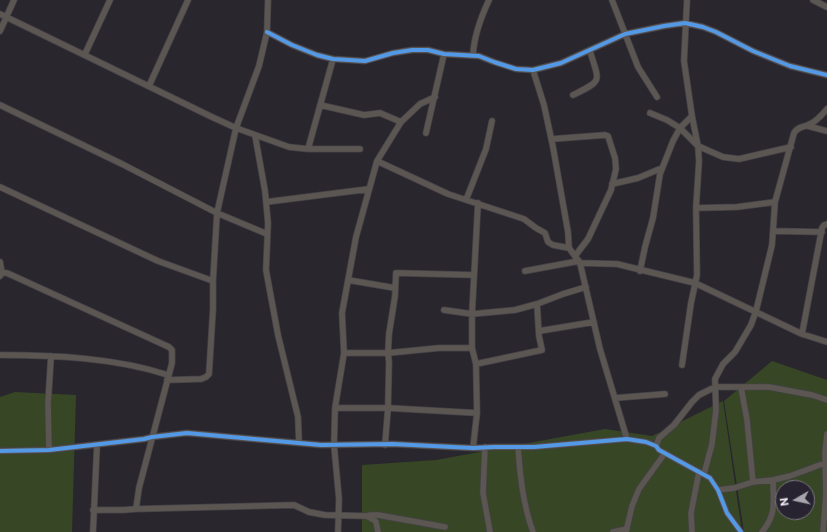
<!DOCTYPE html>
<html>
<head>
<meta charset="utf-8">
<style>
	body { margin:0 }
	#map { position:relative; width:827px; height:532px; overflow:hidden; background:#29262d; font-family:Commissioner,sans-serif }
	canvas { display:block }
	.north { position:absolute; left:775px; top:480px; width:40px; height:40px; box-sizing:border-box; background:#282330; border:1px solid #77737e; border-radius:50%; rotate:261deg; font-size:11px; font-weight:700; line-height:16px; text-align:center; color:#edeaf3 }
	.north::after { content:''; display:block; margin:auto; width:14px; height:18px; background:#a8a5ae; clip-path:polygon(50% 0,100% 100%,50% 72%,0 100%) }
</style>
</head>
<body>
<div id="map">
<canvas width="827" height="532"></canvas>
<div class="north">N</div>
</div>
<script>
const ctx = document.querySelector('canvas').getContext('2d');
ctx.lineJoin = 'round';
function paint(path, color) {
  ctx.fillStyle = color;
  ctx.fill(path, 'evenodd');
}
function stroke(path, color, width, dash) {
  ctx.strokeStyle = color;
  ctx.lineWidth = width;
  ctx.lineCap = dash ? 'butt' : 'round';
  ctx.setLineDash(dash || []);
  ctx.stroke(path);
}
paint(new Path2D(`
	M772,361l55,19v152h-83l-20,-131zM783,488h24v24h-24z
	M15,392l61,3 -4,137h-72v-135z
	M723,401l19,131h-380v-67l74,-5 169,-31 47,7z`), '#374625');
const street = new Path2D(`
	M612,0l26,67 19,30
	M813,0l14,7
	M0,14l212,103 24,11 53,19 19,2 25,-90
	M0,31l14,-31
	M267,32l25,13 25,10 16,4 32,2 28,-8 19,-3h16l16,4 35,2 15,6 22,7 17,1 28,-7 64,-29 39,-8 21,-3 18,4 13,5 37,19 37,15 37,9
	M85,54l25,-54
	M473,55c1,-19 8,-38 16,-55
	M533,70l11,35 9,42 15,85 1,16 11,15 20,86 27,90
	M149,86l39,-86
	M573,95c31,-15 26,-13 17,-44
	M0,105l122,59 95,49 50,21
	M320,105l44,10 16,-2 21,9
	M650,113l17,7 13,8 18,18 25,11 16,2 52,-12
	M808,126l19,5
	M426,133l18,-79
	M255,135l10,56 3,32 -2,47 12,65 20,82 1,26
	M552,139l53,-4 3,1 7,22 1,11 -5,21 -23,49 -13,17
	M308,149h52
	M377,161l71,33 76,25 12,9 9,5 3,9 5,3 16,3
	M612,184l26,-6 24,-10
	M0,187l158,74 55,20
	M466,200l20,-51 6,-28
	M266,202l103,-13
	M696,208l41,-1 38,-5
	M774,231l48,1
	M0,262l2,11
	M580,263l37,1 78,19 107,51 25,8
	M525,271l54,-10
	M640,271l5,-24 8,-29 7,-44 13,-33 7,-13 12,-12
	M0,276l2,-3h5l162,74 3,3v13l-33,125 -3,21
	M348,280l47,8
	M444,310l28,4 43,-4 22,-6 26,-10 23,-7
	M539,331l55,-9
	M802,334l20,-106 2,-3 3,-1
	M344,353h44l51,-5h33
	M0,355c55,0 116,3 168,20
	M476,364l66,-14 -3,-14 -2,-32
	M682,365l9,-62 6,-28 -1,-67 3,-47 -1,-15 -6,-30 -8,-55 3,-61
	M167,380l34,-1 5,-2 3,-3 4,-65v-28l4,-68 19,-85 23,-62 8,-34 1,-32
	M741,387l6,33 6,62
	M615,398l50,-4
	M335,408h53l89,5
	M385,445l3,-37 1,-46 -1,-9 1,-19 6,-38 1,-23 78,2
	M656,446l3,-8 15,-13 18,-23 7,-7 16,-8h54l43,8 15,5
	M485,447l-2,46 7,39
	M518,447c2,29 5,57 15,85
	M473,448l4,-35 -1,-49 -4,-16v-34l6,-111
	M49,450l-1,-46 3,-48
	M0,451l49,-1 95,-11 8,-2 35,-4 134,12 71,-1 81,4 21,-1h40l93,-8 19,3 10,4 3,4 51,28 8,12 9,23 14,19
	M704,474l8,-30 4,-34 -1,-31 8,-15 12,-12 16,-27 5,-14 16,-66 3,-43 19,-69c4,-7 9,-5 16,-9 7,-3 12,-9 17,-15
	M718,490l16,-2 19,-6 20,-2 17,-4 35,-13
	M93,510h30l13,-1 158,-4 15,7 16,3 42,1 7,4 2,2 2,10
	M367,516l3,-1h8l67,12
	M93,532l4,-87
	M338,532l1,-33 -5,-54 1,-37 9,-55 -2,-40 14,-76 21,-76 24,-39 19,-18 15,-7
	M613,532l14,-3
	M626,532l6,-26 7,-17 26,-36
	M692,532l-1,-19 8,-41
	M762,532c15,-18 11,-30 11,-52
	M823,532l3,-38 -1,-41 2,-19`);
stroke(street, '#444248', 7);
stroke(street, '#5c5652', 5.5);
stroke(new Path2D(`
	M267,32l25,13 25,10 16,4 32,2 28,-8 19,-3h16l16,4 35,2 15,6 22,7 17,1 28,-7 64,-29 39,-8 21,-3 18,4 13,5 37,19 37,15 37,9
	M0,451l49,-1 95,-11 8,-2 35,-4 134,12 71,-1 81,4 21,-1h40l93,-8 19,3 10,4 3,4 51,28 8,12 9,23 14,19`), '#5399e6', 4);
</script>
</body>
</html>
